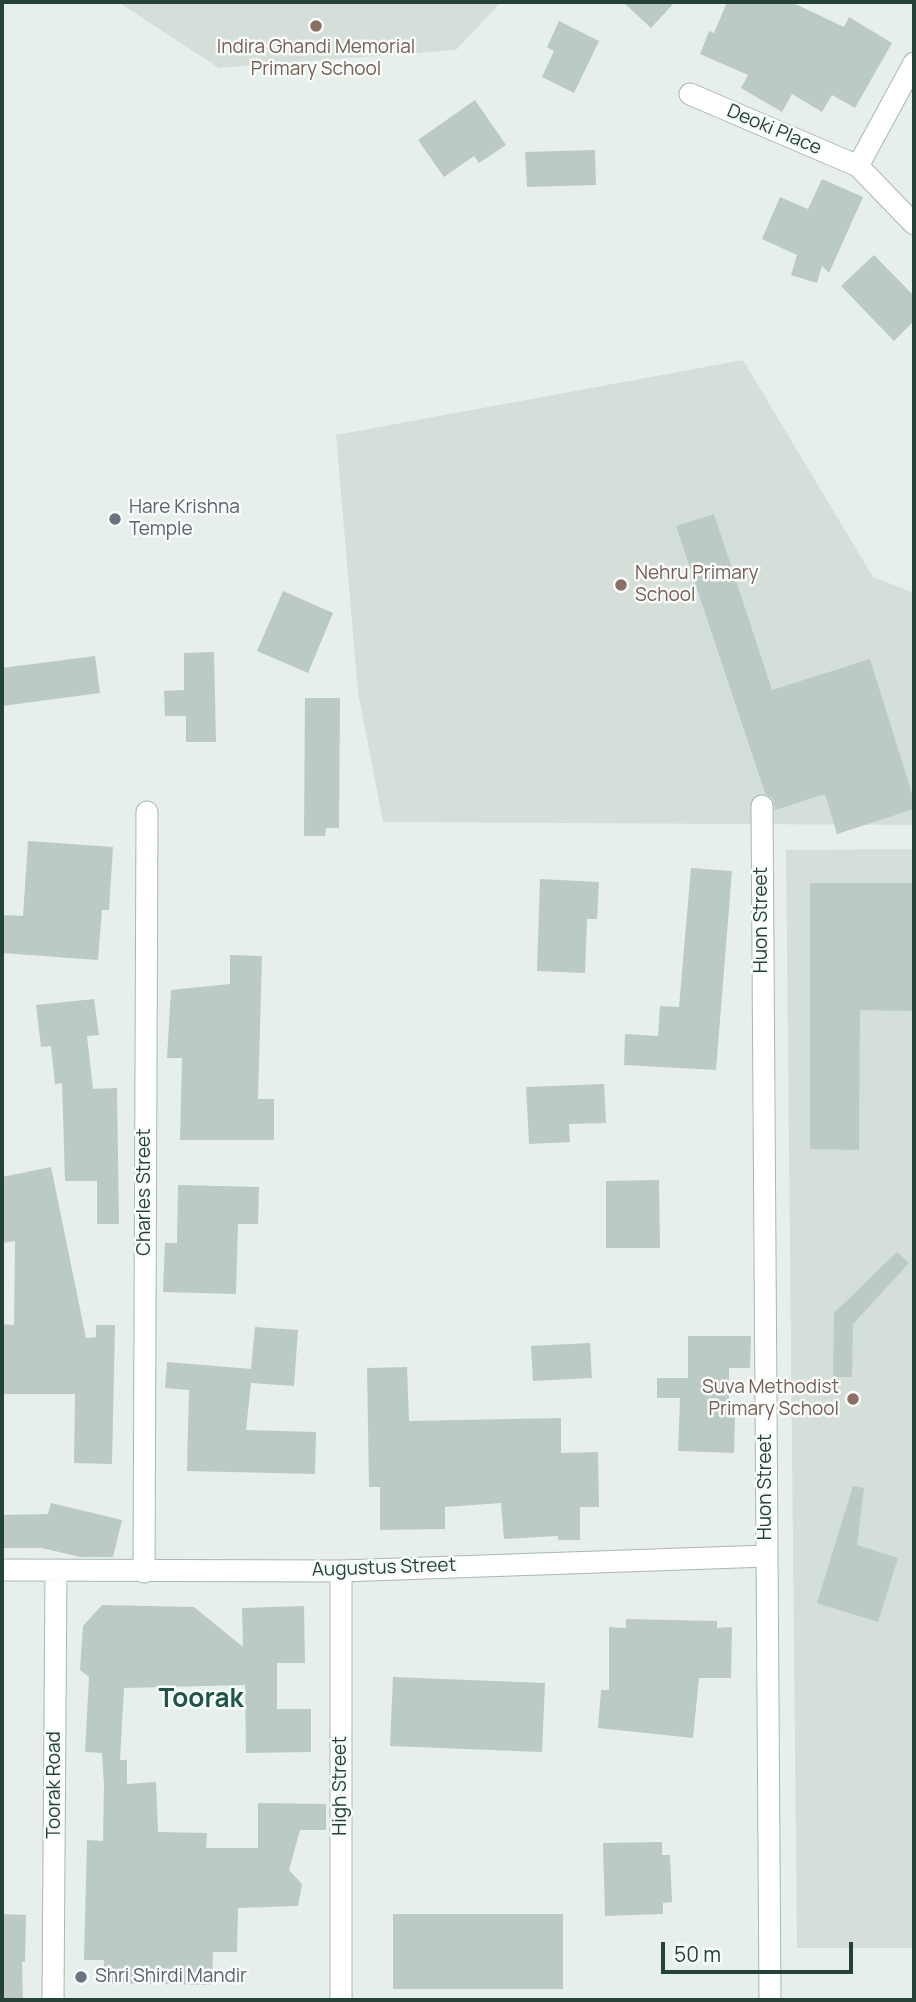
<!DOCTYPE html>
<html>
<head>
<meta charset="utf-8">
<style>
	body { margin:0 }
	#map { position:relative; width:916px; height:2002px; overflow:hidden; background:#e6efeb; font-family:Manrope,sans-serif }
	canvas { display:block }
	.frame { position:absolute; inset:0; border:4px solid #24423a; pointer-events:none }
	.scale { position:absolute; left:661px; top:1942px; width:192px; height:32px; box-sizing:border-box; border:4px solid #24423a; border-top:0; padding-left:9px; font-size:21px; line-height:24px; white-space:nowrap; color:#24423a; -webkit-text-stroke:5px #f7fbf9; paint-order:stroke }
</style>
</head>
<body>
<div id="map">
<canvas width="916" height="2002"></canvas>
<div class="frame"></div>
<div class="scale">50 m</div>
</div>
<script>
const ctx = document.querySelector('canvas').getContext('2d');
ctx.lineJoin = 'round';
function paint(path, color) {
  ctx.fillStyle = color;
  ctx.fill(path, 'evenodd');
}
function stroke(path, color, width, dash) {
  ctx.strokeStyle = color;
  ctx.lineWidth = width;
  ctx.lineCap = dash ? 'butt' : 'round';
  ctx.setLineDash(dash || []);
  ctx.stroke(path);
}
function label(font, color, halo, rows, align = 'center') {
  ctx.font = font + ' Manrope,sans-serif';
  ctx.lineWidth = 5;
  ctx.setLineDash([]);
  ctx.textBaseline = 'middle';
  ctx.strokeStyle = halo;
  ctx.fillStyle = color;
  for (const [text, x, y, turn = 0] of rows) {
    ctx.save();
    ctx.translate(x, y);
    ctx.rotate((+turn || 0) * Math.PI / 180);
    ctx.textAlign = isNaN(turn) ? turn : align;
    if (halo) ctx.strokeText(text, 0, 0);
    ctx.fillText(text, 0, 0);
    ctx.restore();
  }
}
paint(new Path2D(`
	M118,2h383l-45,48 -237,18z
	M743,360l130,217 41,16v232l-531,-3 -25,-130 -22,-257z
	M914,849v1099h-117l-11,-1098z`), '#d4dfda');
paint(new Path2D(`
	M623,2h52l-24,26z
	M727,2h64l53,25 5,-10 43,26 -37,65 -23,-13 -10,17 -30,-18 -10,18 -41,-24 7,-13 -48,-21 9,-23 5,2z
	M559,21l40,20 -25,52 -32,-16 12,-26 -7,-4z
	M475,100l31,45 -27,18 -5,-7 -30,21 -26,-37z
	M595,150l1,35 -69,2 -2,-35z
	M822,179l41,18 -34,76 -7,-7 -5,17 -26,-8 6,-20 -35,-16 18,-42 28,12z
	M874,255l40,41v25l-20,20 -53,-55z
	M714,514l58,176 98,-31 44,141v9l-77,25 -12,-40 -50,16 -2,-11 -8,-6 -89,-267z
	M283,591l50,22 -25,60 -51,-22z
	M214,652l2,90h-30v-26h-21l-1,-25 20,-1v-37z
	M95,656l5,37 -98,13v-38z
	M305,698h35l-1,130h-13l-1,8h-21z
	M28,841l85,6 -4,63h-7l-4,50 -96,-7 1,-38 20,1z
	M691,868l41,3 -16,199 -92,-5 1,-31 33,2 2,-30 19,1z
	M540,879l59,3 -2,37h-10l-2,54 -48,-2z
	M810,883h104v128l-54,-1 -1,140 -49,-1z
	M230,955l32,1 -4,143h16v41h-94l2,-82h-15l4,-68 59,-6z
	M94,999l5,36 -12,1 6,53 24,-1 2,136h-22v-43h-32l-3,-98 -7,1 -4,-38 -10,1 -5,-42z
	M604,1084l2,39 -37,1 1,18 -41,2 -3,-57z
	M51,1167l35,171 10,-1v-12h19l-3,139 -38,-1 1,-69h-73v-70l12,1 1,-84 -13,2v-66z
	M659,1180l1,68h-54v-67z
	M178,1185l81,2 -1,37h-20l-2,70 -73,-2 2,-49h12z
	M897,1252l12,11 -56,61 -1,53h-19l1,-64z
	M255,1327l43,3 -4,56 -43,-3 -5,47 70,2 -1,42 -128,-3 2,-81 -24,-2 2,-26 84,7z
	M688,1336h63l-1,32h-21v48l6,1 -1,36 -56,-2 2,-53h-23v-20h31z
	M590,1343l2,35 -59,3 -2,-35z
	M407,1367l2,54 152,-3v35l37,-1 1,55h-19v33h-22v-4l-54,3 -3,-36 -56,4v22l-65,1v-43h-11l-2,-119z
	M853,1486l11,2 -7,57 41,13 -20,64 -61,-19z
	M51,1503l71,17 -9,37h-33l-38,-9h-40v-33l46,-1z
	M102,1605l92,2 49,40 -1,-39 62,-2 1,57h-28v46h34v43l-65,1 -1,-68 -121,3 -4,72h7v24l29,-2 2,50 49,1 -1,15h52v-45l68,1v26h-26l-11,40 13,14 -4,22 -60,2 -1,44h-24l-1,33 -109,-2 1,-23h-20l3,-120 16,1 1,-56 -2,-32 -17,-1 4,-75 -9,-7 3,-44z
	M626,1619l91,2v7l15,-1 -1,51h-32l-6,60 -95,-10 3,-38h8v-63l17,1z
	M393,1677l152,6 -3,69 -152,-6z
	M662,1842v13h8l2,47 -9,1v11l-58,2 -2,-73z
	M2,1914l24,1 -1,47h-3l1,38h-21z
	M393,1914h170v75h-170z`), '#bbcac4');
const street = new Path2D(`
	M690,94l168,72 56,58
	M858,166l56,-103
	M762,806l8,1194
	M2,1570l339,1 426,-15
	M341,1571v429
	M144,1572l3,-760
	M53,2000l3,-430`);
stroke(street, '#a8b8b2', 23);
stroke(street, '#fff', 21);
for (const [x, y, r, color] of [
	[316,26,7,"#8d6e63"],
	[115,519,7,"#6b7280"],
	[621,585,7,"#8d6e63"],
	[853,1399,7,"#8d6e63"],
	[81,1977,7,"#6b7280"]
]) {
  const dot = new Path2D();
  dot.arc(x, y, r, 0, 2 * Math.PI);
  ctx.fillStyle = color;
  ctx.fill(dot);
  stroke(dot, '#f7fbf9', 2.5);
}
label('19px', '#785e54', '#f7fbf9', [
	["Indira Ghandi Memorial",316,48],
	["Primary School",316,70],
	["Nehru Primary",635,574,"left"],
	["School",635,596,"left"],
	["Suva Methodist",839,1388,"right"],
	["Primary School",839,1410,"right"]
]);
label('19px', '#24423a', '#f7fbf9', [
	["Deoki Place",774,130,23],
	["Huon Street",762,920,-90],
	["Charles Street",145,1192,-90],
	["Huon Street",766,1487,-90],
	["Augustus Street",384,1568,-2],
	["Toorak Road",55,1785,-90],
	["High Street",341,1786,-90]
]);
label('19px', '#5b616d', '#f7fbf9', [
	["Hare Krishna",129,508],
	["Temple",129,530],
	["Shri Shirdi Mandir",95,1977]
], 'left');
label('bold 26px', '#1f5548', '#f7fbf9', [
	["Toorak",201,1700]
]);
</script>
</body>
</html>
